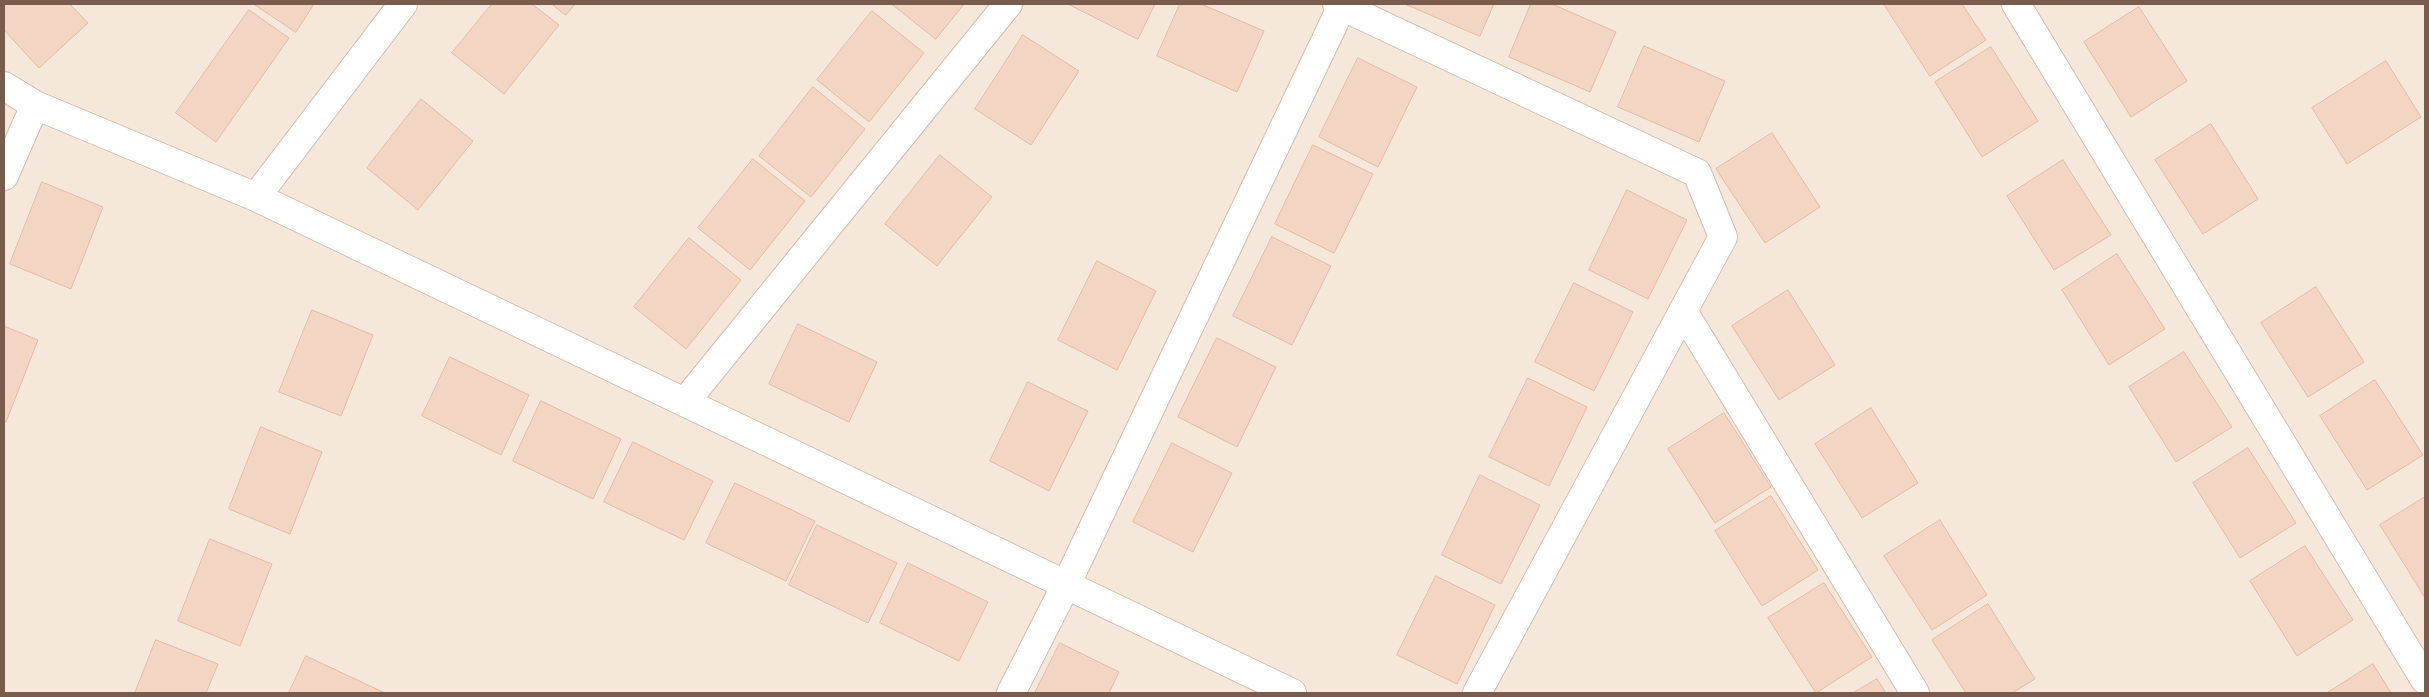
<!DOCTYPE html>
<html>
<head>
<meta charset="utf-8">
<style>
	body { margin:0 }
	#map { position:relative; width:2429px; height:697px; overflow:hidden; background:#fdf6ec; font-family:Roboto,sans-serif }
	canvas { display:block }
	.frame { position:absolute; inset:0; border:5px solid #7a5c4d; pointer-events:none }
</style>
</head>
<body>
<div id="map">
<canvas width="2429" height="697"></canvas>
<div class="frame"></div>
</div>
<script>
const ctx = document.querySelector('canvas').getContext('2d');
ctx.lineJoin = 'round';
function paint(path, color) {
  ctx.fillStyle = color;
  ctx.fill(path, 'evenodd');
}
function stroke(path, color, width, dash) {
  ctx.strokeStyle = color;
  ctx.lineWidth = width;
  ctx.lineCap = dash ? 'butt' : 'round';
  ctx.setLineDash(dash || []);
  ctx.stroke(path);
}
paint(new Path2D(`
	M4,4h2421v689h-2421z`), '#f5e8da');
const building = new Path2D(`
	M4,4h66l18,19 -49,45 -35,-38z
	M254,4h60l-18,28z
	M492,4h40l27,21 -55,69 -52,-41z
	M552,4h23l-9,11z
	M892,4h72l-28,35z
	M1068,4h87l-17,35z
	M1180,4h21l63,27 -27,61 -80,-36z
	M1405,4h89l-14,32z
	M1531,4h21l64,28 -26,60 -81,-35z
	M1884,4h78l24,36 -56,36z
	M2139,7l48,74 -56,36 -47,-75z
	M249,10l40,28 -73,104 -40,-29z
	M872,11l52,42 -55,69 -52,-42z
	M1023,35l56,36 -48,74 -56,-36z
	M1644,46l81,35 -26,61 -81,-35z
	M1991,47l47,74 -56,36 -47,-75z
	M1358,58l59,29 -39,80 -59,-30z
	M2386,61l35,56 -74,47 -35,-56z
	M813,87l52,42 -54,68 -52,-41z
	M421,99l52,42 -55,69 -51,-42z
	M2211,124l47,75 -55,35 -48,-74z
	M1772,133l48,74 -55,36 -49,-74z
	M1313,145l60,29 -39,79 -59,-29z
	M940,155l52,42 -55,69 -52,-42z
	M753,159l52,42 -55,69 -52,-42z
	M2063,160l48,75 -57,35 -47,-74z
	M42,182l61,25 -32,82 -61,-25z
	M1627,190l60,30 -39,79 -59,-29z
	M1272,237l59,29 -39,79 -59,-29z
	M689,238l52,42 -55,69 -52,-42z
	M2117,254l48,75 -56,36 -47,-75z
	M1097,261l59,30 -39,79 -59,-30z
	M1574,283l59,29 -39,79 -59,-29z
	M2316,287l48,75 -56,35 -47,-74z
	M1788,290l47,75 -56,35 -47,-74z
	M312,310l61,25 -32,81 -62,-24z
	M798,324l79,38 -28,60 -80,-38z
	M4,326l34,14 -32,82 -2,-1z
	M1217,338l59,29 -39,80 -59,-30z
	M2184,352l48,75 -56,35 -47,-75z
	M450,357l79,38 -28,60 -79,-39z
	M1528,378l59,29 -38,79 -60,-29z
	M2375,380l48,75 -56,35 -47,-74z
	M1028,382l60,29 -39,80 -59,-30z
	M541,401l80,38 -28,60 -80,-38z
	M1871,408l47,75 -56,35 -47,-74z
	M1724,413l47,74 -56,36 -47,-74z
	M261,427l61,25 -32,82 -61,-25z
	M633,442l80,39 -29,59 -80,-38z
	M1172,443l60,30 -39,79 -60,-30z
	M2248,448l48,75 -56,35 -47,-75z
	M1480,475l60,30 -39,79 -59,-29z
	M735,483l80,38 -29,60 -80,-38z
	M1771,496l47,74 -56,36 -47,-75z
	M2425,497v101l-45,-73z
	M1940,520l47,75 -55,35 -48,-74z
	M817,525l80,38 -29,60 -79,-38z
	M210,539l62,25 -32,82 -62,-25z
	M2305,546l48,74 -56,36 -47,-75z
	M908,563l80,39 -29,59 -79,-38z
	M1436,576l59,29 -38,79 -60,-29z
	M1824,583l48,74 -56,36 -48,-75z
	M1988,604l47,75 -23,14h-46l-34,-53z
	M156,640l62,24 -12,29h-71z
	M1060,643l59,29 -10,21h-74z
	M306,656l79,37h-96z
	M2373,664l18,29h-64z
	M1877,679l9,14h-33z`);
paint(building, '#f3d5c3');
stroke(building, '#e6bba3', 1);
const minor = new Path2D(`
	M1337,4l360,169 26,64 -246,456
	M2016,4l409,676
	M4,86l31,19 221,92 1036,496
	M4,176l31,-71
	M256,197l147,-193
	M1683,311l232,382
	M685,402l323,-398
	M1011,693l55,-108 276,-579`);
stroke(minor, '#d1beb0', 30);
stroke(minor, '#fff', 28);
</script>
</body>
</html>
